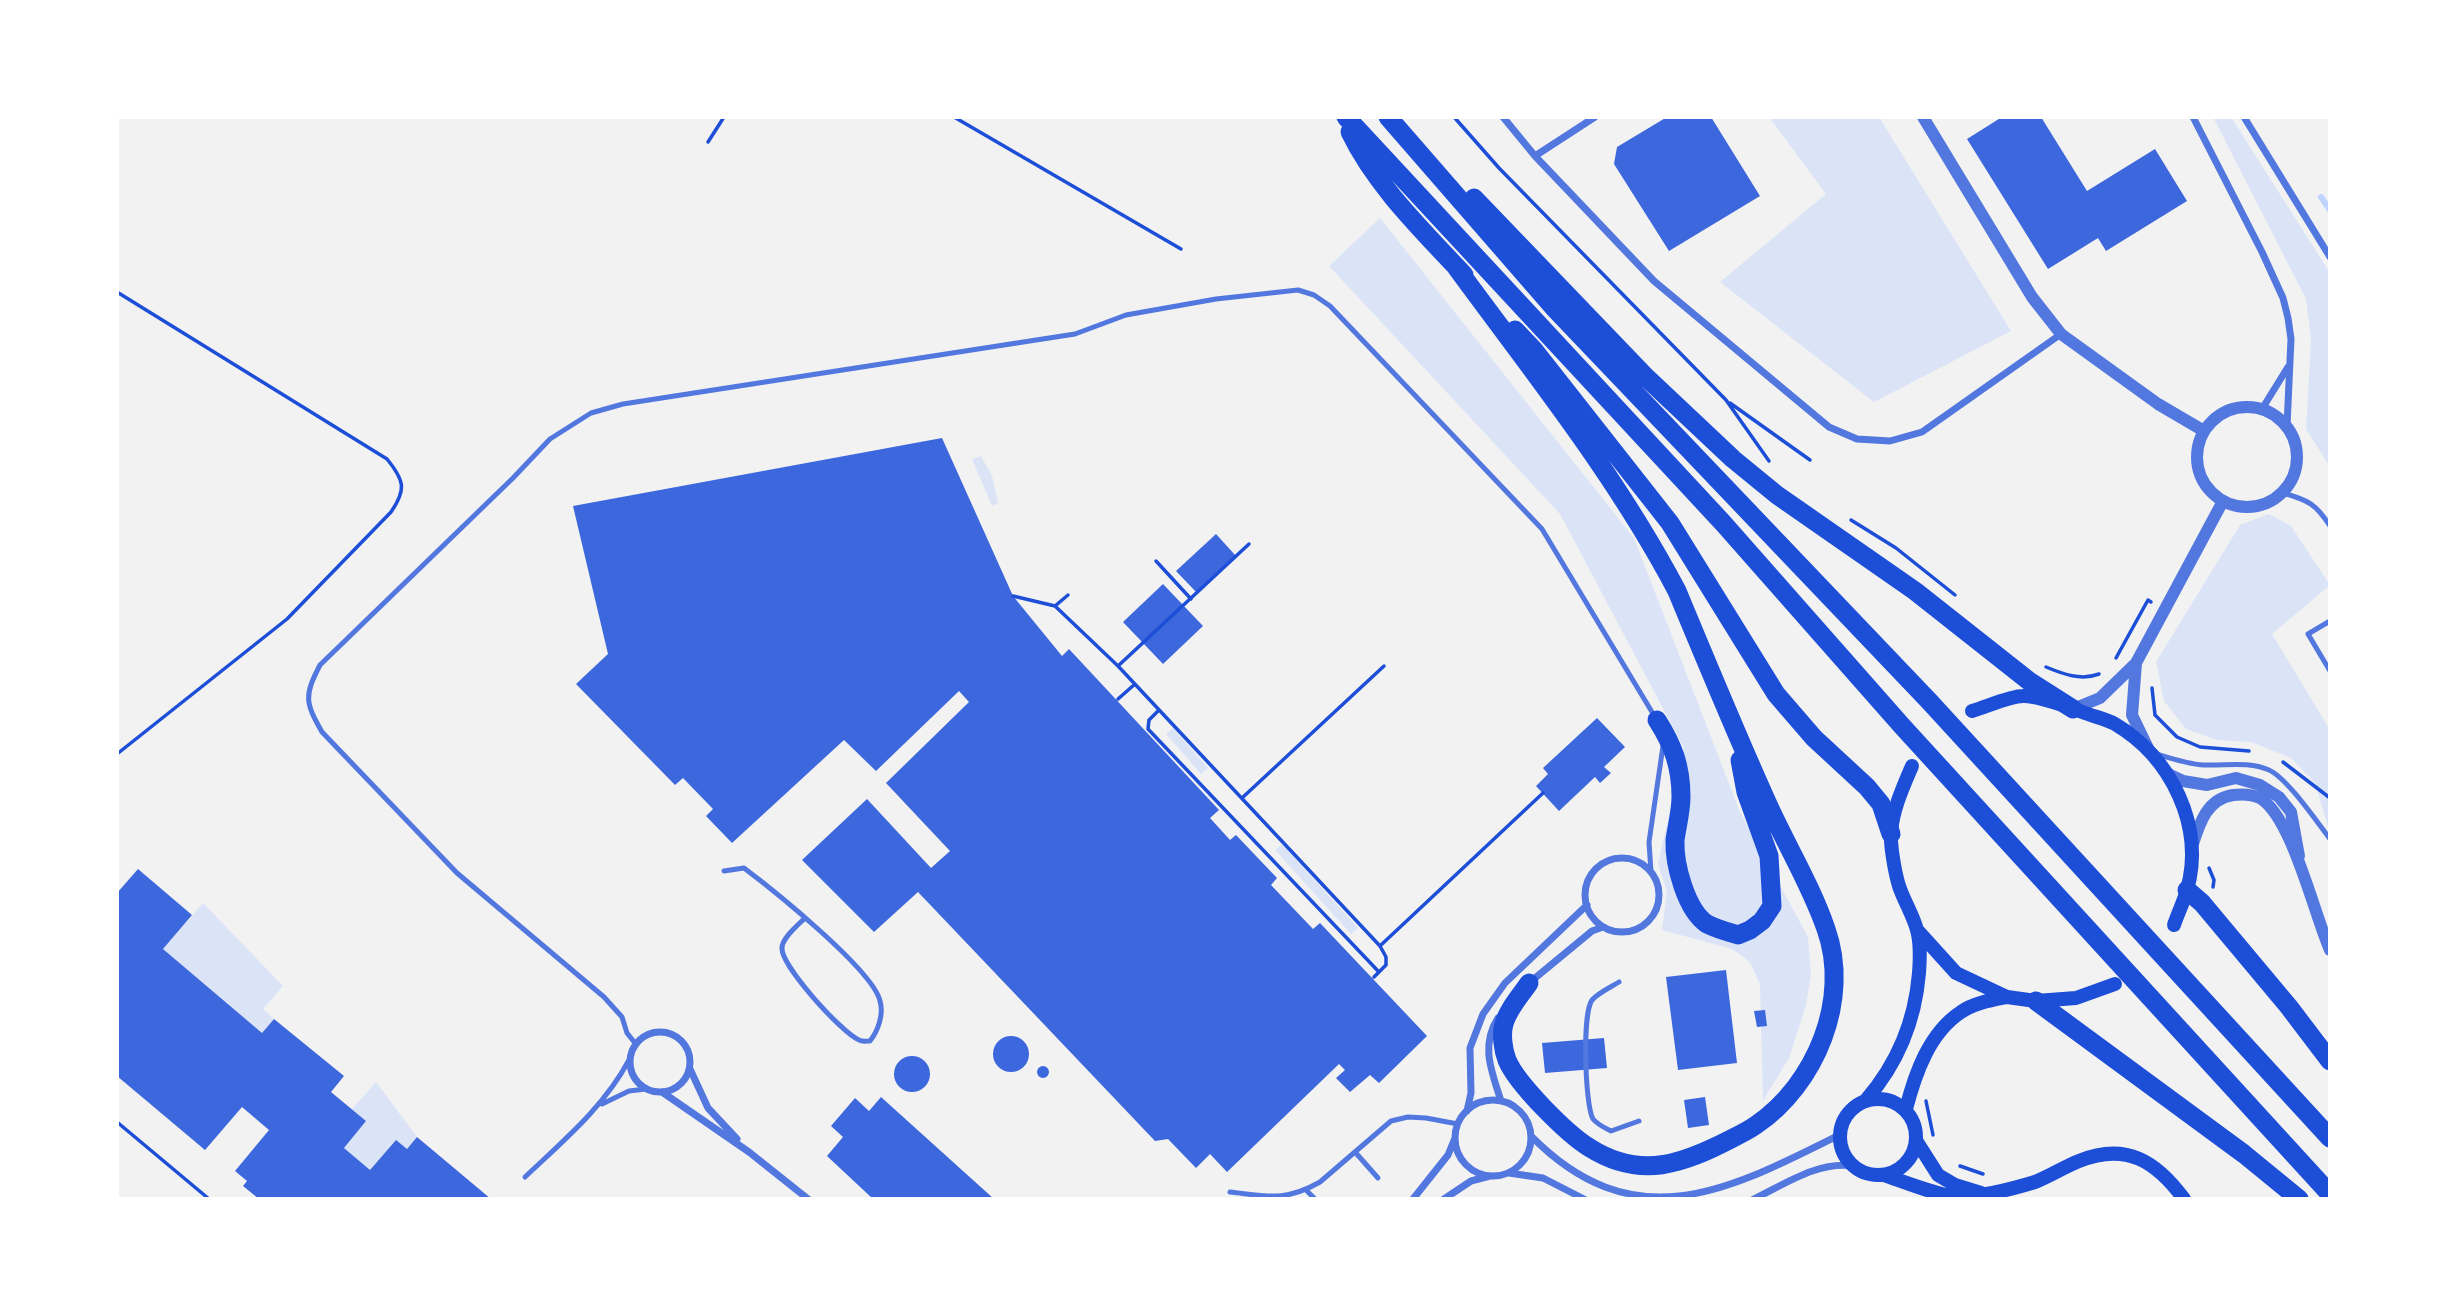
<!DOCTYPE html>
<html>
<head>
<meta charset="utf-8">
<style>
	body { margin:0 }
	#map { position:relative; width:2447px; height:1316px; overflow:hidden; background:#f2f2f2; font-family:"PT Sans Narrow",sans-serif }
	canvas { display:block }
	.frame { position:absolute; inset:0; border:119px solid #fff; pointer-events:none }
</style>
</head>
<body>
<div id="map">
<canvas width="2447" height="1316"></canvas>
<div class="frame"></div>
</div>
<script>
const ctx = document.querySelector('canvas').getContext('2d');
ctx.lineJoin = 'round';
function paint(path, color) {
  ctx.fillStyle = color;
  ctx.fill(path, 'evenodd');
}
function stroke(path, color, width, dash) {
  ctx.strokeStyle = color;
  ctx.lineWidth = width;
  ctx.lineCap = dash ? 'butt' : 'round';
  ctx.setLineDash(dash || []);
  ctx.stroke(path);
}
paint(new Path2D(`
	M1769,117h110l132,214 -137,71 -154,-120 106,-88z
	M2213,117h18l99,156v194l-24,-38 5,-90 -5,-40z
	M1380,218l254,320 106,274 68,125 3,37 -5,31 -17,53 -26,43 -3,-117 -10,-22 -18,-13 -70,-19 5,-38 -9,-28 26,-116 -124,-234 -231,-248z
	M981,456l11,20 6,27 -6,3 -20,-47z
	M2269,514l22,12 39,59 -58,49 58,96v104l-15,-51 -24,-25 -40,-16 -34,-2 -31,-11 -22,-28 -8,-39 84,-137z
	M1173,728l35,40 -7,6 -35,-40z
	M1282,844l76,84 -7,6 -76,-84z
	M203,903l80,83 -20,23 11,10 -12,14 -99,-84z
	M376,1082l41,55 -10,12 -12,-8 -25,29 -26,-22 22,-27 -14,-12z`), '#dbe4f7');
stroke(new Path2D(`
	M2321,197l9,13`), '#bfd3fe', 6);
paint(new Path2D(`
	M1667,117h44l49,79 -91,55 -55,-87 3,-17z
	M2002,117h39l46,74 68,-42 32,52 -81,50 -8,-13 -50,31 -81,-130z
	M942,438l71,158 49,60 7,-7 150,161 -9,8 20,22 6,-5 41,43 -6,7 42,44 7,-6 107,113 -48,47 -9,-8 -20,17 -14,-14 9,-8 -6,-6 -112,108 -17,-18 -14,14 -28,-29 -13,2 -237,-249 -44,40 -72,-72 65,-61 64,69 19,-17 -64,-68 83,-81 -10,-11 -83,80 -32,-31 -112,103 -26,-27 7,-7 -30,-31 -8,7 -99,-101 32,-30 -35,-148z
	M1216,534l20,22 -39,37 -21,-22z
	M1163,584l40,42 -40,38 -40,-42z
	M1597,718l28,29 -21,20 7,6 -11,10 -5,-6 -36,34 -23,-25 12,-12 -5,-6z
	M138,869l54,46 -29,34 99,84 12,-14 70,57 -13,16 35,29 -22,27 26,22 26,-30 11,9 10,-12 74,62h-232l-16,-13 4,-5 -12,-10 34,-41 -27,-23 -37,43 -88,-74v-183z
	M1726,970l11,93 -59,7 -12,-93z
	M1765,1010l2,16 -10,1 -3,-16z
	M993 1054a18 18 0 1 1 36 0a18 18 0 1 1-36 0Z
	M1604,1038l3,30 -62,5 -3,-30z
	M894 1074a18 18 0 1 1 36 0a18 18 0 1 1-36 0Z
	M1037 1072a6 6 0 1 1 12 0a6 6 0 1 1-12 0Z
	M881,1097l113,102h-121l-46,-43 16,-19 -12,-11 24,-28 14,13z
	M1705,1097l4,28 -21,3 -4,-28z`), '#3d67dc');
stroke(new Path2D(`
	M954,117l227,132
	M1454,117l45,51 227,232 43,61
	M708,142l16,-25
	M117,292l270,167c17,21 20,30 4,53l-104,107 -170,135
	M1730,403l80,57
	M1851,520l45,28 59,47
	M1249,544l-131,122 262,280 6,11v8l-12,12
	M1156,561l35,38
	M1013,596l42,10 13,-11
	M1055,606l63,60
	M2116,658l32,-58 3,2
	M2046,667c17,7 35,14 53,7
	M2152,688l3,27 22,22 23,10 49,4
	M1118,699l17,-15
	M1159,710l-10,10 -1,9 231,243
	M2283,762l47,36
	M1242,798l142,-132
	M2209,868l5,12 -1,7
	M1381,945l162,-152
	M1926,1101l7,34
	M117,1122l92,77
	M1960,1166l23,8`), '#1d4ed8', 3.5);
stroke(new Path2D(`
	M2283,493c25,7 33,11 47,33
	M2330,621l-22,13 22,37
	M2157,754c16,5 31,10 47,11 22,1 44,-4 65,5 18,8 48,52 61,69
	M724,871l20,-3c28,21 129,102 136,133 4,13 -2,30 -10,40 -4,0 -8,1 -11,-1 -17,-7 -78,-74 -77,-92 0,-10 16,-23 23,-30
	M1651,872l-2,-30 14,-96
	M1619,982c-8,5 -21,11 -27,18 -10,14 -7,105 1,119 5,6 12,9 18,12l28,-10
	M635,1043l-8,-10 -5,-16 -18,-20 -147,-124 -135,-141c-17,-30 -18,-36 -2,-67l193,-187 37,-39 41,-26 32,-9 452,-70 51,-19 90,-16 82,-9 16,5 16,11 212,223 113,188
	M602,1104l27,-13 17,-2
	M1355,1152l23,26
	M525,1177c38,-36 79,-70 104,-117
	M1306,1190l9,9
	M1230,1192c37,4 55,10 90,-10l71,-61 17,-4 18,1 32,6`), '#5277de', 5);
stroke(new Path2D(`
	M1503,117l32,39 119,125 175,146 28,12 33,2 32,-9 139,-98
	M2193,117l69,135 21,46 5,20 3,21 -4,87
	M2244,117l86,140
	M1535,156l60,-39
	M2262,409l26,-42
	M1585 895a37 37 0 1 1 74 0a37 37 0 1 1-74 0Z
	M1529,983l63,-52 11,-4
	M1498,1018c-18,28 -6,54 3,83
	M630 1062a30 30 0 1 1 60 0a30 30 0 1 1-60 0Z
	M690,1069l18,39 29,31
	M662,1092l87,60 59,47
	M1455 1138a38 38 0 1 1 76 0a38 38 0 1 1-76 0Z
	M1467,1111l4,-18 -1,-45 13,-34 22,-31 82,-78
	M1531,1136c104,105 198,54 308,-1
	M1509,1173l34,5 41,21
	M1413,1199l35,-44 7,-17
	M1444,1199l27,-18 19,-5
	M1754,1199c31,-15 64,-38 99,-33`), '#5277de', 7);
stroke(new Path2D(`
	M1923,117l109,180 29,37 97,70 46,27
	M2197 457a50 50 0 1 1 100 0a50 50 0 1 1-100 0Z
	M2136,663l-4,52 16,33
	M2073,709l27,-11 36,-35 87,-162
	M2168,774l15,7 24,4 29,-7 24,7 19,12 12,15 8,44
	M2192,847c7,-22 14,-48 41,-52 9,-1 18,-1 27,3 32,19 54,116 70,152`), '#5277de', 12);
stroke(new Path2D(`
	M1972,711c14,-4 38,-15 51,-15 13,-1 49,12 62,17 10,4 21,6 30,11 56,33 90,102 72,166 -3,11 -9,23 -13,35
	M1918,931l38,42 51,24 29,4 40,-3 39,-14
	M1840 1137a38 38 0 1 1 76 0a38 38 0 1 1-76 0Z
	M1866,1100c32,-37 49,-78 53,-127 1,-13 2,-29 -2,-43 -4,-15 -13,-29 -18,-44 -4,-13 -9,-41 -8,-54 2,-23 12,-45 21,-66
	M1906,1109c9,-35 23,-76 55,-97 13,-9 31,-12 46,-15
	M1917,1142l21,33 17,10 26,8
	M1884,1175c18,6 60,23 77,22 24,-1 51,-8 74,-15 15,-6 29,-15 44,-21 47,-19 77,0 105,38`), '#1d4ed8', 14);
stroke(new Path2D(`
	M1346,117l377,406 179,203 428,468
	M1388,117l167,192 374,392 401,437
	M1350,132c26,54 73,99 114,143
	M1474,198l173,180 86,81 44,36 138,96 114,90 44,28
	M1456,267c77,105 160,208 221,324 29,70 58,140 89,209 19,43 45,85 60,129 25,70 -10,155 -70,196 -7,5 -15,9 -23,13 -50,26 -92,42 -143,10 -23,-14 -73,-64 -83,-88 -4,-10 -6,-26 -3,-36 4,-15 17,-29 25,-41
	M1515,330l19,20 136,173 106,171 38,44 53,49 14,17 10,30
	M1657,720c16,25 24,46 24,77 0,14 -4,29 -6,43 -1,24 11,70 32,84 10,5 21,8 31,11l12,-5 12,-9 10,-15 -3,-50 -23,-64 -6,-32
	M2187,890l15,13 87,104 41,54
	M2036,1001l208,153 55,45`), '#1d4ed8', 19);
</script>
</body>
</html>
